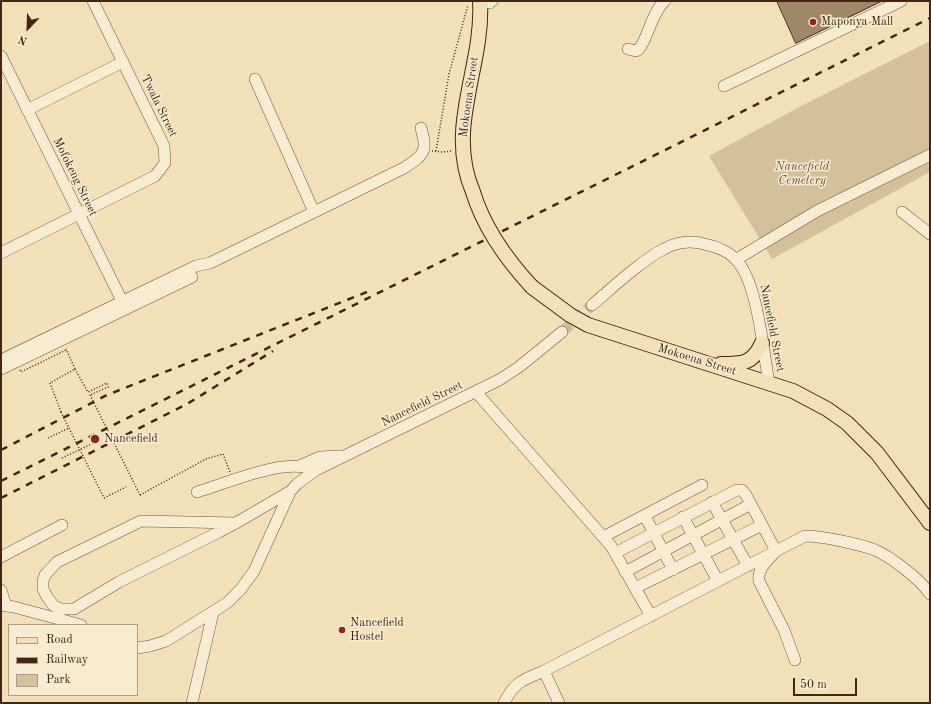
<!DOCTYPE html>
<html>
<head>
<meta charset="utf-8">
<style>
	body { margin:0 }
	#map { position:relative; width:931px; height:704px; overflow:hidden; background:#f2e1b8; font-family:"Old Standard TT",serif }
	canvas { display:block }
	.frame { position:absolute; inset:0; border:2px solid #442516; pointer-events:none }
	.legend { position:absolute; left:8px; top:624px; width:130px; height:72px; box-sizing:border-box; background:#f7ecd1; border:1px solid #af9c86; margin:0; padding:5px 7px; list-style:none; font-size:12px; color:#442516 }
	.legend li { display:flex; align-items:center; gap:8px; height:20px }
	.legend b { width:20px; border:1px solid #af9c86 }
	.north { position:absolute; left:8px; top:8px; width:40px; height:40px; -webkit-text-stroke:3px #f7ecd1; paint-order:stroke; rotate:203deg; font-size:11px; font-weight:700; line-height:16px; text-align:center; color:#442516 }
	.north::after { content:''; display:block; margin:auto; width:14px; height:18px; background:#442516; clip-path:polygon(50% 0,100% 100%,50% 72%,0 100%) }
	.scale { position:absolute; left:793px; top:678px; width:64px; height:18px; box-sizing:border-box; border:2px solid #442516; border-top:0; padding-left:5px; font-size:12px; line-height:14px; white-space:nowrap; color:#442516; -webkit-text-stroke:3px #f7ecd1; paint-order:stroke }
</style>
</head>
<body>
<div id="map">
<canvas width="931" height="704"></canvas>
<div class="frame"></div>
<ul class="legend">
<li><b style="height:5px;background:#f2e1b8"></b>Road</li>
<li><b style="height:5px;background:#442516"></b>Railway</li>
<li><b style="height:11px;background:#d4c19c"></b>Park</li>
</ul>
<div class="north">N</div>
<div class="scale">50 m</div>
</div>
<script>
const ctx = document.querySelector('canvas').getContext('2d');
ctx.lineJoin = 'round';
function paint(path, color) {
  ctx.fillStyle = color;
  ctx.fill(path, 'evenodd');
}
function stroke(path, color, width, dash) {
  ctx.strokeStyle = color;
  ctx.lineWidth = width;
  ctx.lineCap = dash ? 'butt' : 'round';
  ctx.setLineDash(dash || []);
  ctx.stroke(path);
}
function label(font, color, halo, rows, align = 'center') {
  ctx.font = font + ' "Old Standard TT",serif';
  ctx.lineWidth = 3;
  ctx.setLineDash([]);
  ctx.textBaseline = 'middle';
  ctx.strokeStyle = halo;
  ctx.fillStyle = color;
  for (const [text, x, y, turn = 0] of rows) {
    ctx.save();
    ctx.translate(x, y);
    ctx.rotate((+turn || 0) * Math.PI / 180);
    ctx.textAlign = isNaN(turn) ? turn : align;
    if (halo) ctx.strokeText(text, 0, 0);
    ctx.fillText(text, 0, 0);
    ctx.restore();
  }
}
paint(new Path2D(`
	M930,41v131l-158,87 -63,-103 94,-51z`), '#d4c19c');
const building = new Path2D(`
	M777,1h105l-86,42z`);
paint(building, '#9e876a');
stroke(building, '#442516', 1);
stroke(new Path2D(`
	M562,332l30,-27`), '#cfbb98', 11, [11, 5.5]);
const minor = new Path2D(`
	M490,3l2,-2
	M628,49l8,2c10,-4 15,-39 29,-50
	M1,56l125,253
	M255,79l59,133
	M724,86l177,-85
	M27,110l96,-48
	M902,212l28,22
	M1,253l154,-77 10,-13 -1,-17 -71,-145
	M737,259l80,-48 113,-56
	M592,305c20,-17 50,-45 72,-56 14,-8 29,-9 44,-4 10,2 23,8 29,16 21,23 26,90 32,122
	M1,360l195,-94 14,-3 194,-95c20,-13 24,-16 17,-40
	M1,369l191,-92
	M476,392l135,154 40,70
	M299,466l21,-9 19,-1
	M197,492c34,-10 86,-35 119,-22
	M712,502l36,64
	M645,516l28,54
	M683,517l35,64
	M236,523l-95,-2 -84,41 -12,13 -2,6v8l4,8 7,9 7,3h13l45,-27 100,-50 17,-9 53,-31
	M603,537l99,-52
	M615,553l122,-63h5l4,5 30,56c-8,9 -19,18 -17,30l25,49 11,30
	M1,557l61,-32
	M625,572l126,-68
	M635,588l127,-63
	M1,590l5,16
	M1,605l13,2 67,18
	M137,648l13,-2 16,-5 61,-38 14,-14 13,-18 36,-79 7,-8 19,-14 183,-90 20,-13 43,-35
	M544,671l15,32
	M192,703l21,-90
	M504,703c11,-22 19,-23 40,-32l261,-135c17,0 54,8 70,14 16,7 45,29 55,44`);
const major = new Path2D(`
	M473,192c-28,-65 11,-125 7,-191
	M532,287l38,28 18,10 205,66 34,18 20,14 30,30 53,70
	M721,364c21,0 32,0 41,-21`);
stroke(minor, '#70543e', 12);
stroke(major, '#442516', 16);
stroke(new Path2D(`
	M432,151l10,1 10,-1
	M436,151l13,-77 19,-69
	M75,369l13,23 19,-9 1,4 -18,8
	M20,370l1,2 45,-22
	M61,412l-11,-29 25,-14 -9,-20
	M48,438l21,-10
	M62,458l38,-18
	M140,495l66,-36 17,-5 7,18
	M104,498l22,-11`), '#442516', 1.5, [1, 2]);
stroke(minor, '#f7ecd1', 11);
stroke(major, '#f2e1b8', 14);
stroke(new Path2D(`
	M1,450l106,-55 265,-105
	M1,481l929,-463
	M1,498l186,-94 86,-53`), '#442516', 2.5, [7, 7]);
const majorBridge = new Path2D(`
	M473,192c11,36 34,68 59,95`);
stroke(majorBridge, '#442516', 16, []);
stroke(new Path2D(`
	M90,395l50,100
	M61,412l43,86`), '#442516', 1.5, [1, 2]);
stroke(majorBridge, '#f2e1b8', 14);
for (const [x, y, r, color] of [
	[813,22,4,"#8f2418"],
	[95,439,5,"#8f2418"],
	[342,630,4,"#8f2418"]
]) {
  const dot = new Path2D();
  dot.arc(x, y, r, 0, 2 * Math.PI);
  ctx.fillStyle = color;
  ctx.fill(dot);
  stroke(dot, '#f7ecd1', 1.5);
}
label('12px', '#442516', '#f7ecd1', [
	["Maponya Mall",821,22],
	["Nancefield",104,439],
	["Nancefield",350,623],
	["Hostel",350,637]
], 'left');
label('12px', '#442516', '#f7ecd1', [
	["Mokoena Street",469,97,-82],
	["Twala Street",159,106,64],
	["Mofokeng Street",75,177,64],
	["Nancefield Street",772,328,79],
	["Mokoena Street",697,360,17],
	["Nancefield Street",422,404,-26]
]);
label('italic 12px', '#684c38', '#f7ecd1', [
	["Nancefield",802,167],
	["Cemetery",802,181]
]);
</script>
</body>
</html>
